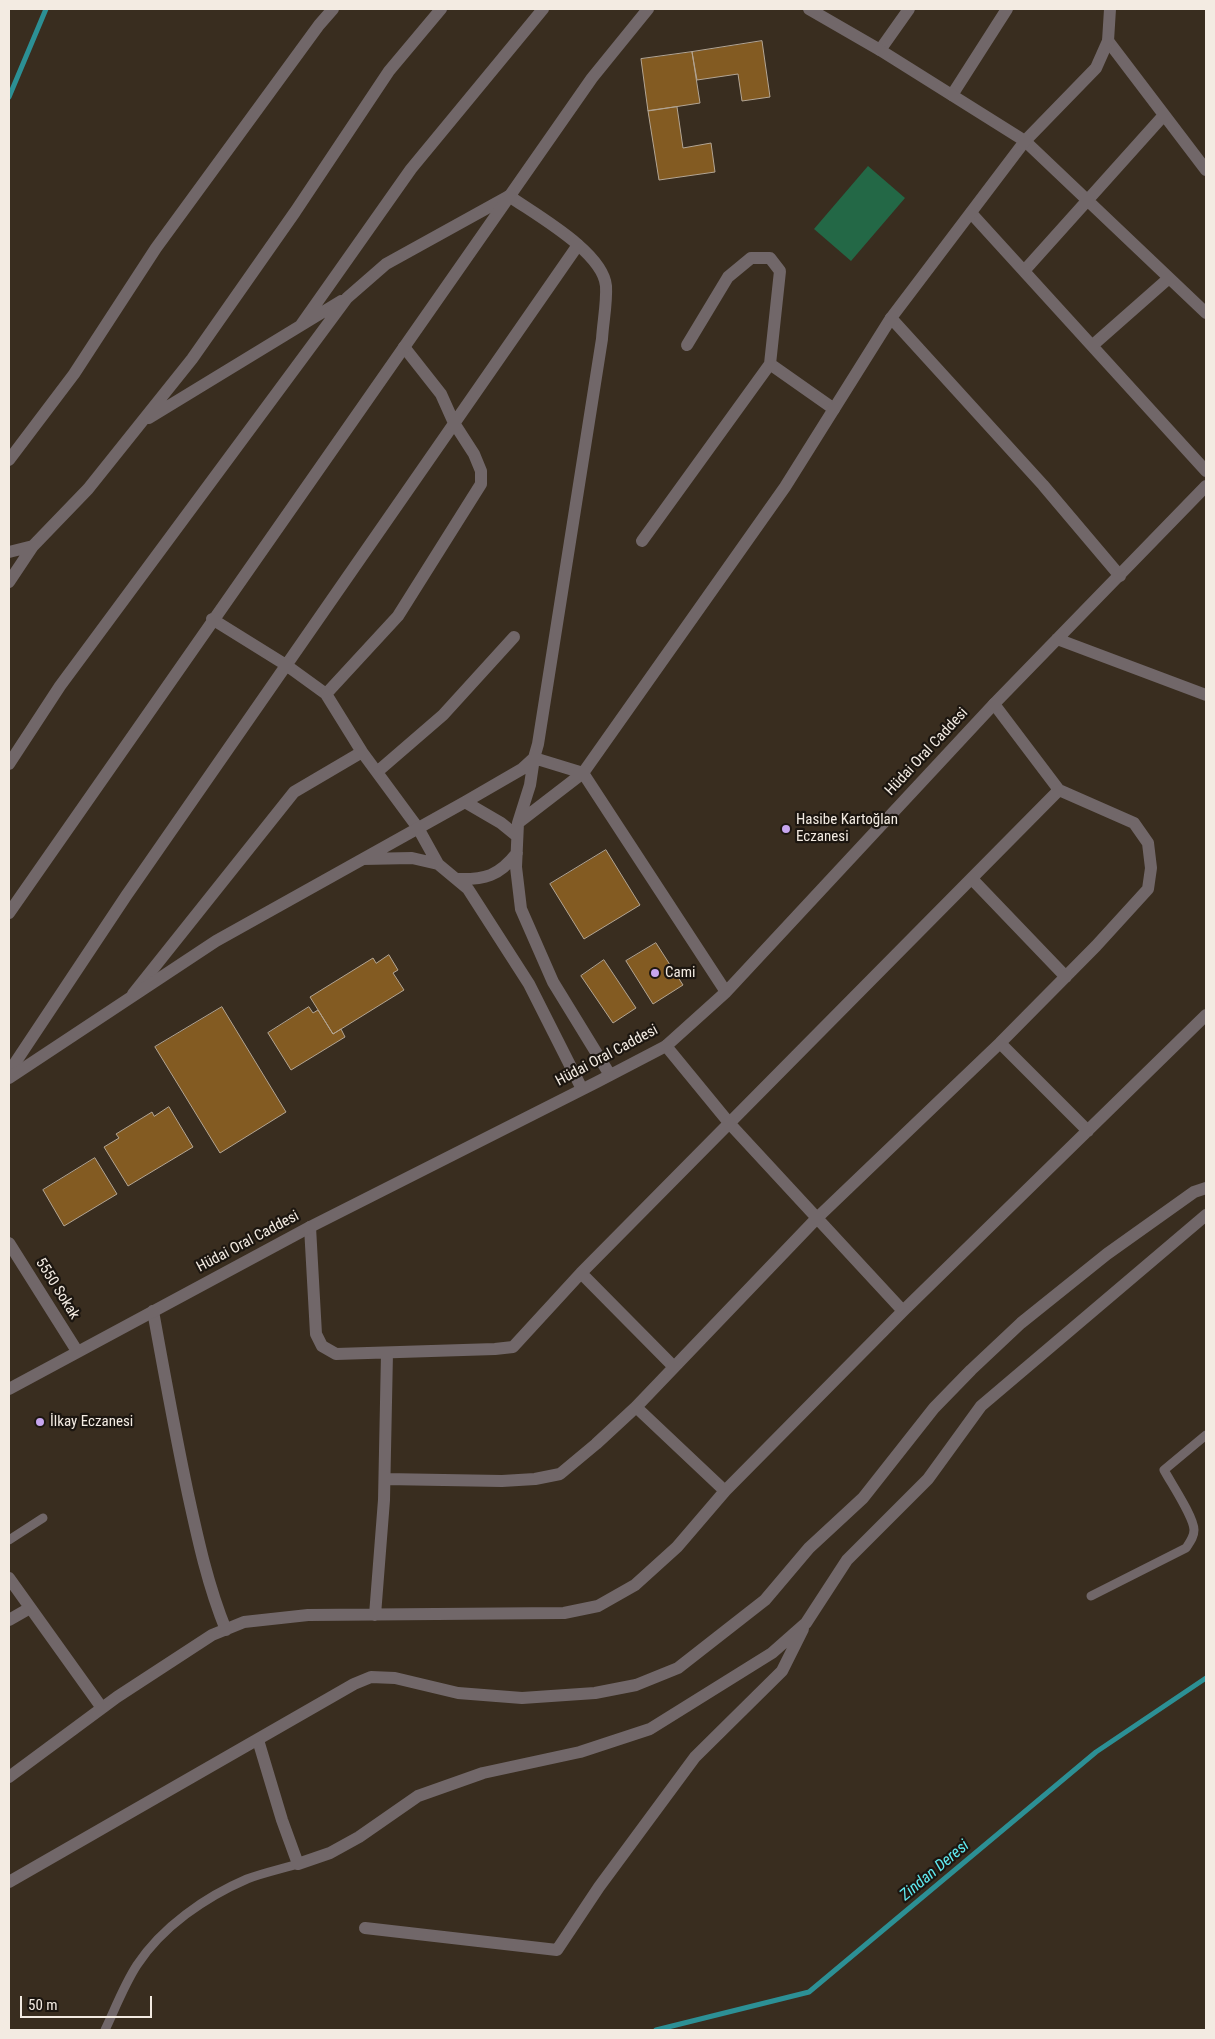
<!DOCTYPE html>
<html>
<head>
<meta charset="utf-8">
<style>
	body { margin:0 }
	#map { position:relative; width:1215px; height:2039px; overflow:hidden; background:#392d1f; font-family:"Roboto Condensed",sans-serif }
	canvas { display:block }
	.frame { position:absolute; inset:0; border:10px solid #f3ebe2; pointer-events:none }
	.scale { position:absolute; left:20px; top:1996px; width:132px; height:22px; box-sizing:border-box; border:2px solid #f3ebe2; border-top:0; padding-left:6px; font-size:15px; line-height:18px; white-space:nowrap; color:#f3ebe2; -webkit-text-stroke:4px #1c1610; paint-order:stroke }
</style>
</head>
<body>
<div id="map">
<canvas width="1215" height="2039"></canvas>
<div class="frame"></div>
<div class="scale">50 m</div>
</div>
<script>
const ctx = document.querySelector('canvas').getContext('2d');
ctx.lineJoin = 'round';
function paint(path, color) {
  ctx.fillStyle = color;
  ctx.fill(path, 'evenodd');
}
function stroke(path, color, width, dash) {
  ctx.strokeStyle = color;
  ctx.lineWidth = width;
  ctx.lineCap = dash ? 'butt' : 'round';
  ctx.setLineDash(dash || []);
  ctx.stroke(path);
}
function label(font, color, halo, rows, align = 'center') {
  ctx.font = font + ' "Roboto Condensed",sans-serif';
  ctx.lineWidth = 4.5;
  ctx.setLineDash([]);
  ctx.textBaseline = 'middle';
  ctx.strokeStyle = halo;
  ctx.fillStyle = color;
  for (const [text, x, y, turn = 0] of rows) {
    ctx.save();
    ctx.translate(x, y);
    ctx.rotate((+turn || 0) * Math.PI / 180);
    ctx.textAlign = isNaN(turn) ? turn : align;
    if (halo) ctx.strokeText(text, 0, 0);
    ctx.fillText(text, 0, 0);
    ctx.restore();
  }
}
paint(new Path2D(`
	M868,166l37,32 -54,63 -37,-32z`), '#236846');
stroke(new Path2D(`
	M9,97l37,-88
	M656,2030l153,-38 287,-240 110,-74`), '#2c9095', 5);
const building = new Path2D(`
	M762,41l8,56 -28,4 -4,-27 -41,6 -5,-28z
	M692,52l8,51 -52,8 -7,-52z
	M677,107l6,41 28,-5 4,29 -56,8 -11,-69z
	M606,850l34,55 -56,34 -34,-55z
	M656,943l27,42 -30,19 -27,-43z
	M389,955l9,15 -5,3 11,17 -71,44 -23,-37 63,-39 3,5z
	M604,960l32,48 -23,15 -32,-47z
	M222,1007l64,105 -66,41 -65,-106z
	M309,1007l4,6 5,-3 15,24 8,-5 4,8 -54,33 -23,-37z
	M169,1107l24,40 -65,39 -24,-39 15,-9 -3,-4 36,-22 2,4z
	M95,1158l22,36 -53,32 -21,-36z`);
paint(building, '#835b22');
stroke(building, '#b3a593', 1);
stroke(new Path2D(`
	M9,1540l34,-22
	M1091,1596l95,-48c4,-6 8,-11 8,-18 0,-13 -23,-47 -30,-60l42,-35
	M105,2030c10,-21 19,-45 32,-65 25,-38 68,-68 110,-86 16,-6 34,-10 51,-15`), '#716769', 9);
stroke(new Path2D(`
	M1108,41l98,129
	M880,50l29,-41
	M952,95l55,-86
	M1025,141l181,172
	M971,213l235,258
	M1024,271l140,-156
	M891,318l152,167 77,91
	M301,325l110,-156 132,-160
	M687,345l41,-68 23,-19h19l10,13 -10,93 64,45
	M1093,345l76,-67
	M149,418l192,-117
	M9,460l65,-86 82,-126 163,-223 14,-16
	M642,541l128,-177
	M9,552l24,-6
	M9,582l24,-36 55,-57 104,-130 103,-147 94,-141 52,-62
	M212,619l74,46 40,29 36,58 56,76
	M326,694l72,-78 83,-132v-13l-7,-17 -20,-31 -13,-29 -37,-47
	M9,764l51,-78 287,-388 39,-34 123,-68
	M377,772l66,-57 71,-78
	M972,879l94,98
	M133,994l161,-202 68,-40
	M1000,1043l88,88
	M666,1046l64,78 173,187
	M9,1072l117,-176 452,-651
	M310,1227l6,107 6,12 14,8 159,-5 18,-2 68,-74 478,-483
	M581,1273l93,94
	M153,1311c11,61 22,122 35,183 10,46 20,92 38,136
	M636,1407l89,84
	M385,1479l117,2 33,-2 25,-5 36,-30 40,-37 181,-189 183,-175 96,-97 52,-57 3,-21 -3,-25 -14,-20 -75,-33 -65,-86
	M9,1578l93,130
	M375,1615l9,-115 3,-147
	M9,1620l21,-12
	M258,1740l24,80 16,44 32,-11 29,-16 59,-41 65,-23 97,-21 70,-23 122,-76 34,-30 41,-63 81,-81 53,-73 225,-191
	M9,1777l108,-80 95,-62 32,-13 64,-7 256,-2 34,-7 37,-21 42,-38 48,-56 178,-180 303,-296
	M9,1882l345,-198 17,-7 24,1 63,15 64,5 73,-5 41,-8 42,-17 87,-68 44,-52 54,-50 71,-90 37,-38 50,-47 86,-69 87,-62 12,-4
	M365,1928l192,22 42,-63 96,-130 87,-86 21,-42`), '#716769', 12);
stroke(new Path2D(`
	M809,9l71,41 145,91
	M509,196c27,19 94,56 97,90 1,17 -3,36 -4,53l-64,405 -4,14 -4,27 -12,38 -2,44 5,42 32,73 57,93
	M1057,639l149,56
	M534,758l49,15
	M465,802l36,21 16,13
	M518,823l65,-50
	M418,828l20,36
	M363,859l49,-1 26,6 30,25 61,95 53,105
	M456,879c29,1 43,-3 61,-26
	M9,913l583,-835 56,-69
	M726,992l-143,-219 202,-286 106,-169 134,-177 71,-73 12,-27 2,-32
	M9,1078l207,-137 249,-139 57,-33 12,-11
	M9,1243l68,108
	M9,1389l301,-162 287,-145 69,-36 60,-54 268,-288 212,-218`), '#716769', 12);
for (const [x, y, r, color] of [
	[786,829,5,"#c7a6ef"],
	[655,973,5,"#c7a6ef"],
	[40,1422,5,"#c7a6ef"]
]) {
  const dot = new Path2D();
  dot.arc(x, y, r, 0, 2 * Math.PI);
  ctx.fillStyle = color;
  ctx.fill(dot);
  stroke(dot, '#1c1610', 2);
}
label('15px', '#f3ebe2', '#1c1610', [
	["Hüdai Oral Caddesi",927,752,-47],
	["Hüdai Oral Caddesi",607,1056,-28],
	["Hüdai Oral Caddesi",248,1242,-28],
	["5550 Sokak",57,1289,58]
]);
label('15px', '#f3ebe2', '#1c1610', [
	["Hasibe Kartoğlan",796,820],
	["Eczanesi",796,837],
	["Cami",665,973],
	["İlkay Eczanesi",50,1422]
], 'left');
label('italic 16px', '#60ebf1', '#1c1610', [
	["Zindan Deresi",935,1871,-40]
]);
</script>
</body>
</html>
